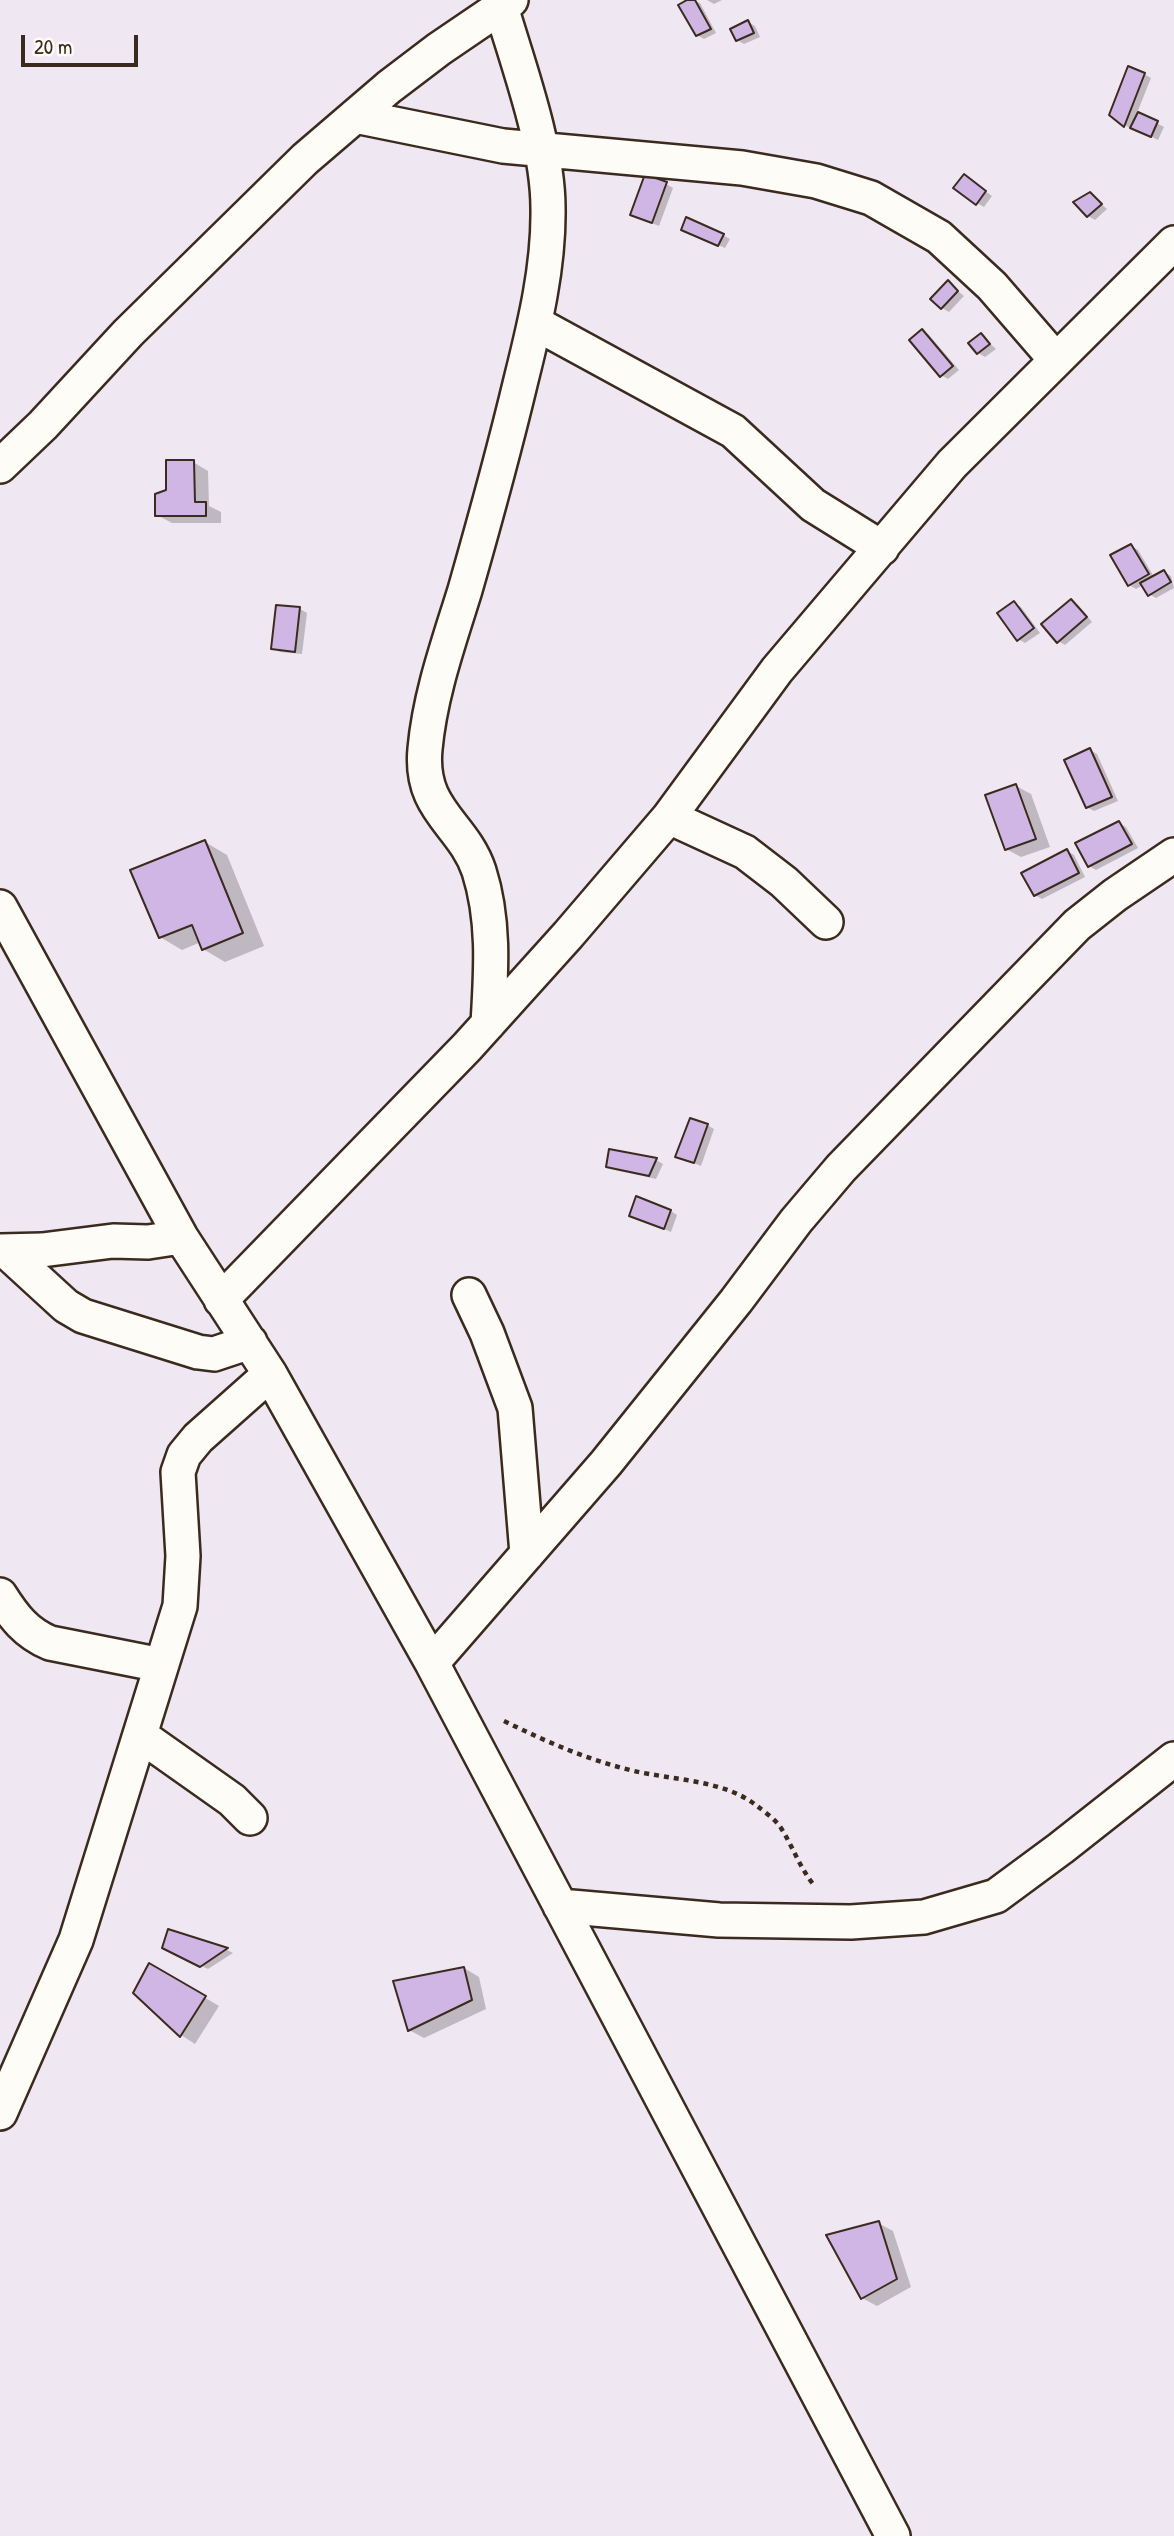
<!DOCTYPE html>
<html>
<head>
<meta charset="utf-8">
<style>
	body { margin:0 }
	#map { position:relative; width:1174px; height:2536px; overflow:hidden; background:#efe7f2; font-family:"Patrick Hand",sans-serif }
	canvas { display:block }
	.scale { position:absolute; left:21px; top:35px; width:117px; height:32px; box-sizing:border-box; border:4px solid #3b2a1e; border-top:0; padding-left:9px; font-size:21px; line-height:24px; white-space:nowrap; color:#3b2a1e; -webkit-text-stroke:5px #fdfcf7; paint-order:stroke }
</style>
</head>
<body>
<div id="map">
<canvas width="1174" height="2536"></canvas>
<div class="scale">20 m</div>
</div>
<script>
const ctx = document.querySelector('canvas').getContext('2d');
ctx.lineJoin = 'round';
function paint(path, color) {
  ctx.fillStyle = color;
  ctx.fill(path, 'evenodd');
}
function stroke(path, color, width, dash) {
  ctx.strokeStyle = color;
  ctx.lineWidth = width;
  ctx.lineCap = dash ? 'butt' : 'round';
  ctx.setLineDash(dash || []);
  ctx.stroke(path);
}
paint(new Path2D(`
	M691,0l9,3 16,30 -12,6 -7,-4z
	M707,0h15l-8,4z
	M748,22l7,4 5,11 -16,7 -7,-4z
	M1144,74l7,4 -14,35 27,14 -6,13 -26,-13 -1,2 -20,-14z
	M971,181l21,15 -8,11 -7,-4z
	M666,184l7,4 -14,38 -27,-11z
	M1090,194l17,15 -12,11 -7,-4 -12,-14z
	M690,233l33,2 7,4 -5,9z
	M948,283l16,13 -15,16 -7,-4z
	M923,331l6,4 30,35 -11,9 -7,-4z
	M981,335l15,14 -11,8 -7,-4z
	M193,462l15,9 1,35 12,6v11h-49l-15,-8z
	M1131,546l7,4 16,27 10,-5 7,4 3,12 -18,10 -7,-4 -6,-9 -7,4 -7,-4z
	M1071,601l7,4 14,17 -27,23 -7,-4z
	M1014,603l7,4 19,26 -15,10 -7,-4z
	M278,607l22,2 7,4 -5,41 -22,-2 -7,-4z
	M1090,750l7,4 21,47 -24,10 -7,-4z
	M1016,786l15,8 19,53 -29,10 -15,-8z
	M1119,823l7,4 12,21 -42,22 -7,-4z
	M205,842l22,13 37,91 -39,16 -22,-13 -2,-7 -19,8 -22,-13z
	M1067,851l7,4 11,22 -43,22 -7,-4z
	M707,1125l7,4 -13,37 -24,-10z
	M611,1151l45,9 7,4 -7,15 -41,-9 -7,-4z
	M671,1211l6,4 -6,17 -40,-17z
	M169,1931l58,19 6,3 -25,16 -37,-17z
	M150,1965l69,41 -24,38 -14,-9z
	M464,1968l15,9 7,32 -62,29 -15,-8z
	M878,2223l15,8 18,56 -34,19 -15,-8z`), '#0003');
const building = new Path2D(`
	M687,0h8l16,29 -15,7 -18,-31z
	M748,20l6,13 -18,8 -6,-12z
	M1128,66l17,7 -21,54 -15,-12z
	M1138,112l20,9 -7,16 -21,-9z
	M645,174l22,8 -15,41 -22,-8z
	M964,174l22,17 -10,14 -23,-17z
	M1090,192l12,12 -15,13 -14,-15z
	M686,217l38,17 -6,12 -37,-16z
	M948,280l10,11 -17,18 -11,-10z
	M922,329l31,37 -13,11 -31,-37z
	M981,333l9,11 -13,10 -9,-11z
	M166,460h28l1,42h11v14h-51v-22l11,-4z
	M1131,544l18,30 -21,12 -18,-31z
	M1164,570l7,12 -23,14 -8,-13z
	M1071,599l16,18 -30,26 -16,-19z
	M1014,601l20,27 -17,13 -20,-28z
	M276,605l24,2 -5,45 -24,-3z
	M1090,748l22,49 -26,11 -22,-48z
	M1016,784l20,55 -31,11 -20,-55z
	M1119,821l13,23 -44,23 -13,-24z
	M205,840l38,93 -41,17 -10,-25 -33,13 -29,-68z
	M1067,849l12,24 -45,23 -13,-23z
	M690,1118l18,6 -14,39 -19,-6z
	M609,1149l48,9 -8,18 -43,-9z
	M636,1196l35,14 -7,19 -35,-13z
	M168,1929l60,19 -28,19 -38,-19z
	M149,1963l57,33 -26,41 -47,-44z
	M464,1967l8,33 -64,31 -15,-50z
	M879,2221l18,58 -36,20 -35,-64z`);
paint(building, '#cfb6e5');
stroke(building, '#3b2a1e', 2);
const minor = new Path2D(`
	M355,116l148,30 239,22 74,13 55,17 68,39 53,49 64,74
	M535,323l198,108 80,74 69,43
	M0,466l43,-41 85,-92 177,-174 84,-72 50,-38 72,-49
	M669,817l76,35 39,30 42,40
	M0,907l181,330 89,137 162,289 461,873
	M488,1024c3,-51 7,-103 -9,-153 -16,-48 -60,-60 -54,-122 5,-55 24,-107 40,-159 20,-70 39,-139 56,-210 14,-56 28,-114 27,-172 0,-62 -29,-141 -47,-201
	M0,1251l42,-1 71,-9 35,1 33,-5
	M6,1251l60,55 17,10 115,36 16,2 36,-12
	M469,1295l18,38 28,75 12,146
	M221,1300l246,-253 101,-112 101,-118 108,-147 175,-206 222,-221
	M0,1595c14,22 26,38 50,48l111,22
	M432,1663l174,-200 130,-162 60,-80 45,-53 236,-243 38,-30 59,-40
	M140,1735l92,65 18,18
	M560,1906l159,14 132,2 73,-5 72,-21 65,-48 113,-89
	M0,2113l76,-173 104,-334 3,-50 -5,-84 6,-17 14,-17 72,-64`);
stroke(minor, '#3b2a1e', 38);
stroke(new Path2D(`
	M504,1721c43,21 84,39 130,50 39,9 91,9 123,35 8,6 19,14 24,22 12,19 18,38 32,56`), '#3b2a1e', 4.5, [5, 5]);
stroke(minor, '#fdfcf7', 33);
</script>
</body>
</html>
